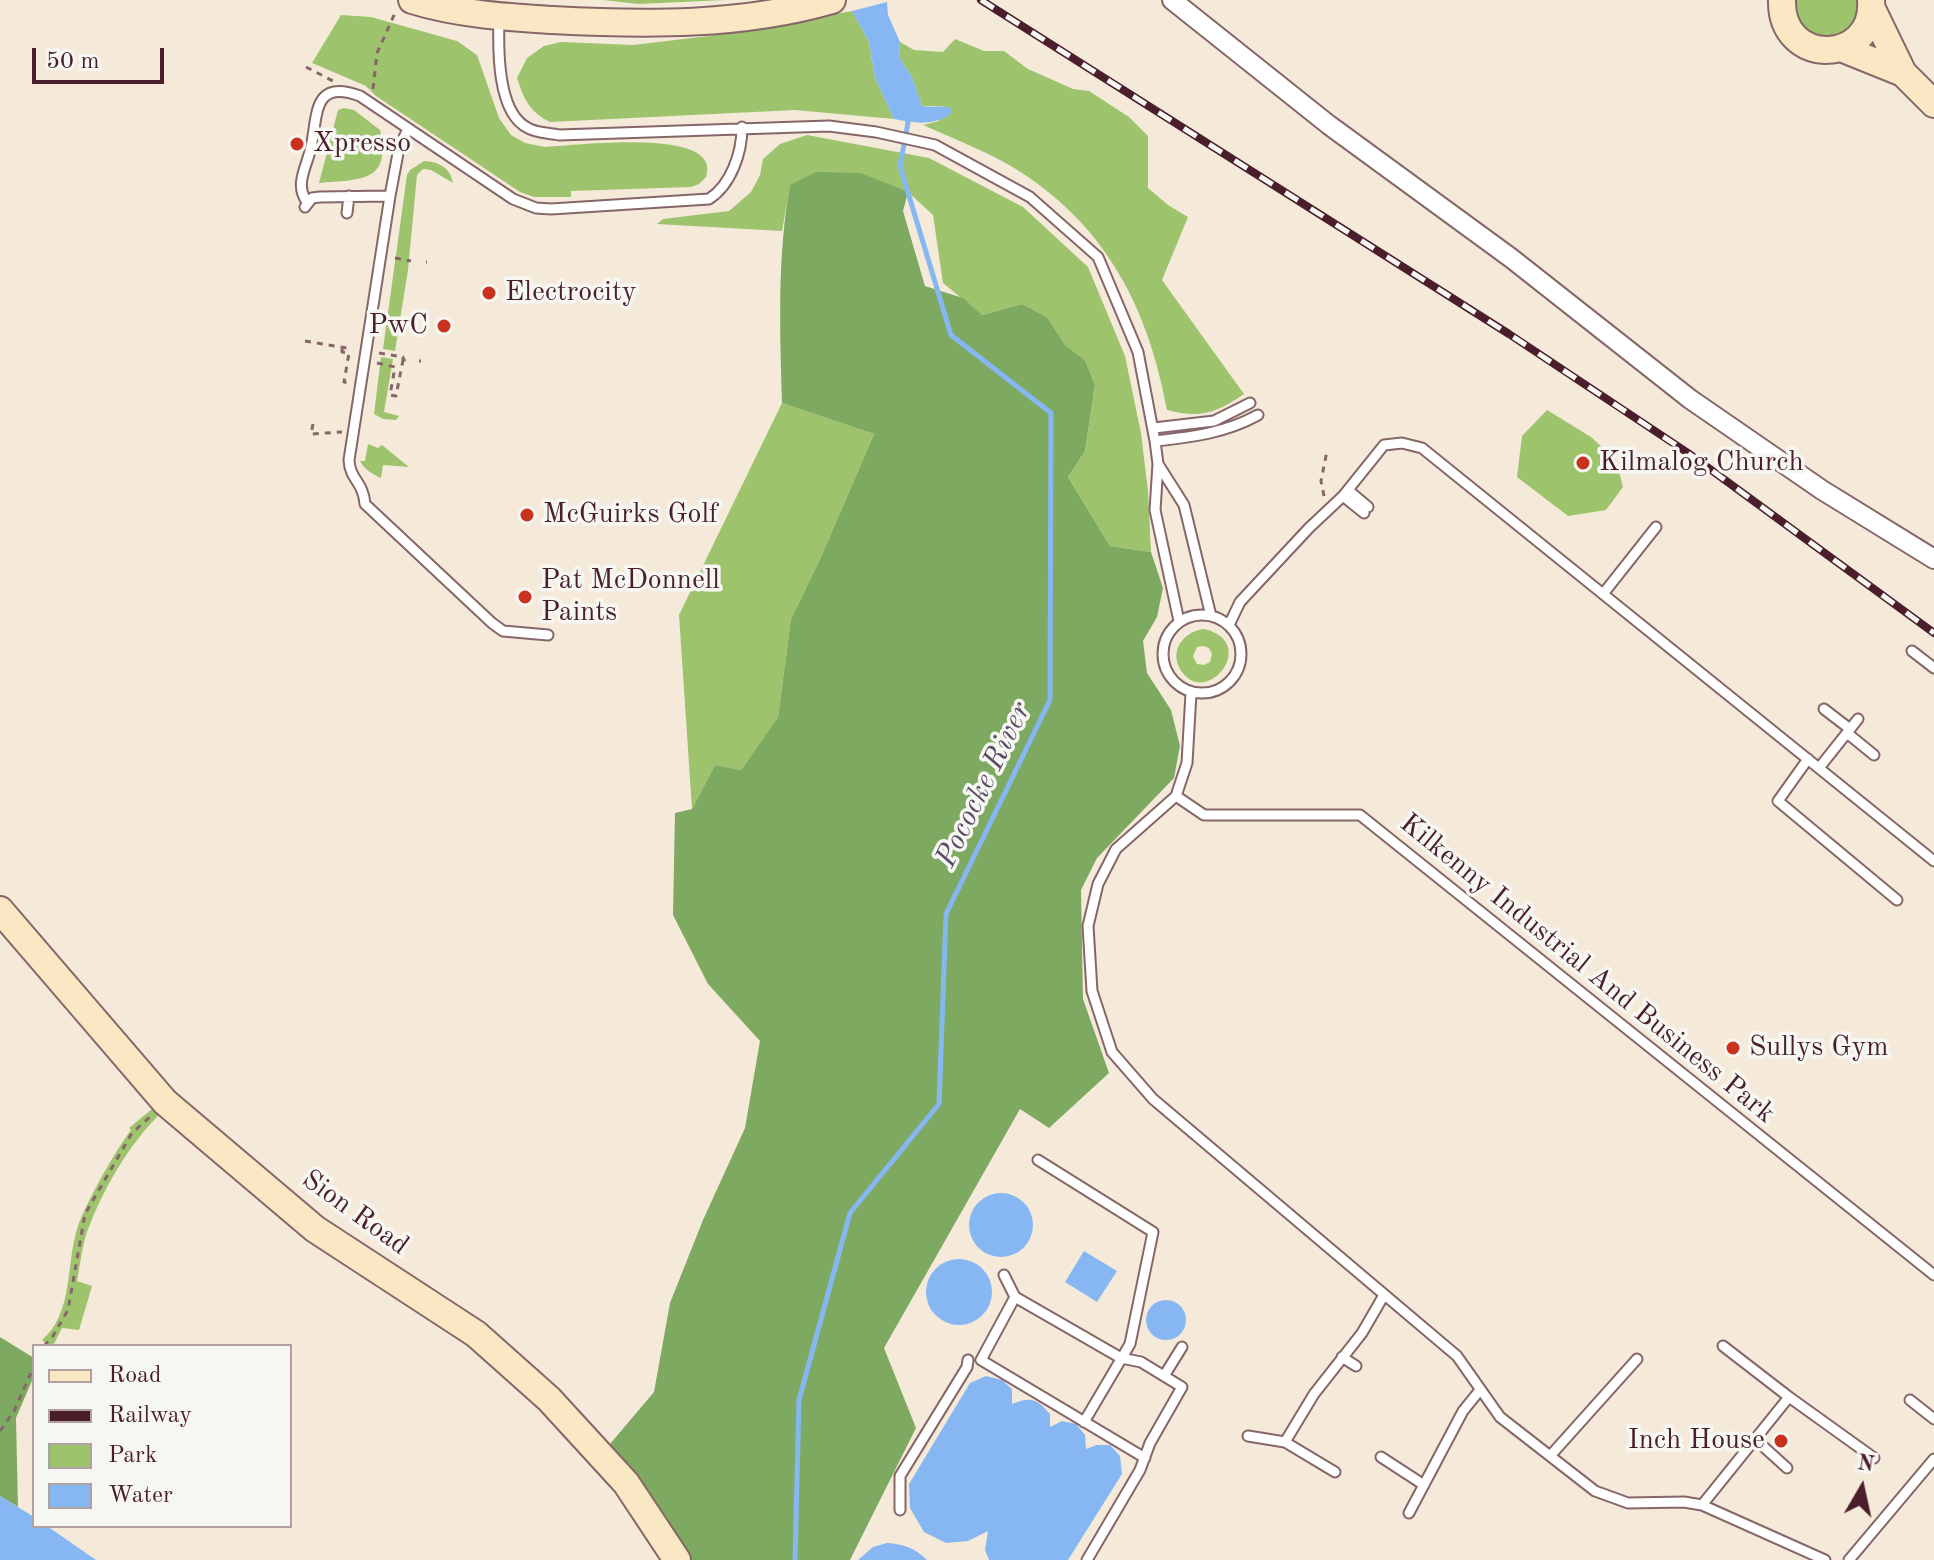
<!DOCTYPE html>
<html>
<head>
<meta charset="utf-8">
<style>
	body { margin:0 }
	#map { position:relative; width:1934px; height:1560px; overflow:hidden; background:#f5eada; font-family:"Old Standard TT",serif }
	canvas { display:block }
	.legend { position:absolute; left:32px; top:1344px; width:260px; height:184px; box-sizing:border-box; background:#f6f6f2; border:2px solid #b1a0a2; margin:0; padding:10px 14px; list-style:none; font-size:24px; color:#4a1f2b }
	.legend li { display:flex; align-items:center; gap:16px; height:40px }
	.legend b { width:40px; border:2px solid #b1a0a2 }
	.north { position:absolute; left:1822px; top:1448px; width:80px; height:80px; -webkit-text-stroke:6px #f6f6f2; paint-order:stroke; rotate:9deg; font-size:22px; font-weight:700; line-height:32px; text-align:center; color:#4a1f2b }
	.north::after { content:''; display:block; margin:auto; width:28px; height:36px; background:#4a1f2b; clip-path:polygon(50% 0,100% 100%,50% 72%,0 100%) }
	.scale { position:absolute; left:32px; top:48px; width:132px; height:36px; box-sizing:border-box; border:4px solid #4a1f2b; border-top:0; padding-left:10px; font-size:24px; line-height:28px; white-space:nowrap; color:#4a1f2b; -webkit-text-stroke:6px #f6f6f2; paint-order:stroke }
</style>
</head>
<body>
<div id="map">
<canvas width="1934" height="1560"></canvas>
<ul class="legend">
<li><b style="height:10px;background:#fae7c3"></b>Road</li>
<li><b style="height:10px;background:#4a1f2b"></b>Railway</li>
<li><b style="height:22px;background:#9ec36d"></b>Park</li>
<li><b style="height:22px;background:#86b7f2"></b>Water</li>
</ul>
<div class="north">N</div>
<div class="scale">50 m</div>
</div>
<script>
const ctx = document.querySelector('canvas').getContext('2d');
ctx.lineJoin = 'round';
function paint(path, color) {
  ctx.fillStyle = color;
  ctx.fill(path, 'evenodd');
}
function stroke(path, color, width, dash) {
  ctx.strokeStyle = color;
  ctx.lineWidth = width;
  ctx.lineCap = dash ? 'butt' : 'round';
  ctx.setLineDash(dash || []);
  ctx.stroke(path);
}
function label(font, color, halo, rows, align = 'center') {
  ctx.font = font + ' "Old Standard TT",serif';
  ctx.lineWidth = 7;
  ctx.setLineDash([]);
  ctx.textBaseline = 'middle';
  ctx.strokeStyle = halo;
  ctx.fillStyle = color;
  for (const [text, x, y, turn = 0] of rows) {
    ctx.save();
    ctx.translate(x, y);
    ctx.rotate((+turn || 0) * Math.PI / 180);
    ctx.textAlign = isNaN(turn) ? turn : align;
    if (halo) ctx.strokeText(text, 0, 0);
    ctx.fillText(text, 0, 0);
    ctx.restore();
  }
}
paint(new Path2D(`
	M603,0h123l-88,4z
	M1796,0h66l-10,32 -27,9 -24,-15 -6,-18z
	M852,11l17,31 6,36 19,41 -99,-9 -245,12c-20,-10 -26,-22 -33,-44l10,-20 17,-12 17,-4 72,3 76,-9z
	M341,15l30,2 86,24 20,14 22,63 12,17 14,8 20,4c27,-1 179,-21 161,30l-7,7 -8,3 -120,4v6h-37l-14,-5 -144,-96 -10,-10 -54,-23z
	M955,39l29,12h20l24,18 45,20 16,2 40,26 19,19v52l20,17 20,12 -26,63 82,114c-28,19 -44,25 -77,16 -18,-99 -59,-181 -145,-237 -30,-20 -66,-33 -99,-48l16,-4 4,-15h-21l-10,-29 -13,-20 1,-15 14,8 29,2z
	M344,108l10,2 26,20c12,54 -21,49 -61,53l19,-73z
	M807,135l122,23 94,49 65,60 37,89 16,77 7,58 3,61 -41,-6 -42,-69 17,-26 10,-66 -10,-25 -20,-15 -18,-28 -25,-13 -40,11 -39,-32 -10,-68 -25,-23 -118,-6 -8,45 -125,-7 6,-5 66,-8 22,-19 9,-17 3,-16 17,-15z
	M424,161c15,1 26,6 29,22l-22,-13 -8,-1 -6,6 -9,95 -13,81 -12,-2 24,-174 3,-5z
	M381,357l12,2 -9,53 15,4 -3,4 -13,-1 -9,-5z
	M782,403l92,31 -53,123 -30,62 -13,98 -37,53 -26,-5 -23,44 -13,-194z
	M1547,410l44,27 25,23 7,27 -17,23 -38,6 -51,-39 5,-41z
	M368,444l10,4 4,-3 27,22 -26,-2 -2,13c-9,-4 -17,-9 -21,-17h5z
	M1204,629c57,13 1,82 -24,40 -11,-20 5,-38 24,-40zM1203,646l6,2 3,6 -2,8 -6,3 -7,-1 -4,-8 4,-9z
	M158,1104l5,7c-33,31 -60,78 -76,121 -5,15 -7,33 -10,49l15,5 -13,44 -17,-2 -9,18h-4l-7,-6c31,-26 24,-75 35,-111 8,-25 38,-78 54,-99l-2,-2z`), '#9ec36d');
paint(new Path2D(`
	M816,172l45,1 47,19 -5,19 22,75 38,12 19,17 40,-11 25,13 18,28 20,15 10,25 -10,66 -17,26 42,69 41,6 12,36 -6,29 -14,24 4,32 24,37 9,36 -6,32 -77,80 -16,32 2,109 26,74 -60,55 -29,-19 -136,239 32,80 -66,132h-159l-81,-116 44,-52 16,-89 33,-83 42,-92 15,-87 -52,-57 -35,-69 2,-102 17,-4 23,-44 26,5 37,-53 13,-98 30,-62 53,-123 -92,-31c-2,-73 -5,-145 8,-218z
	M0,1337l34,21v18l-18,42 2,89 -18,-11z`), '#7ea960');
paint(new Path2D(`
	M887,2l1,13 12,27 -1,15 13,20 10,29c11,2 19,-1 30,2l-2,7c-20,11 -34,8 -56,4l-19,-41 -6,-36 -17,-31z
	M969 1225a32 32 0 1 1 64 0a32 32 0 1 1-64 0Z
	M1084,1251l33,20 -20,31 -32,-20z
	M926 1292a33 33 0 1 1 66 0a33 33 0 1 1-66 0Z
	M1146 1320a20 20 0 1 1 40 0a20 20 0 1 1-40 0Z
	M986,1376l16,4 10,9v15c19,-8 25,-5 38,10v13l12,-6 14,3 9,11 1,14 11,-4h13l10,11 2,18 -54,86h-79l-4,-10 3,-19 -20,10 -22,2 -22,-11 -14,-24 -1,-24 61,-101z
	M0,1496l34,21v9h13l49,34h-96z
	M887,1543c17,1 28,5 40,17h-69l15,-13z`), '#86b7f2');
stroke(new Path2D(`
	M795,1560l4,-160 51,-187 89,-109 7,-190 104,-214 1,-287 -100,-78 -51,-169 8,-43 -1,-5`), '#86b7f2', 5);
const lane = new Path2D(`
	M499,20c-1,29 -2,93 29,108 8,5 22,5 31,7l270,-9 47,6 59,13 95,52 68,60 40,95 17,89 3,23 -3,46 24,111
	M408,129l-9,19 -9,48 -41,264c1,20 14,21 16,44l127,119 11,8 45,4
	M307,202c-13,-18 0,-35 4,-55 7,-31 1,-69 49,-51l153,103 23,9 15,1 158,-10c22,-14 33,-46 33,-72
	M305,207l7,-9 8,-1 70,-1
	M347,213l2,-17
	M1154,428l60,-7 36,-18
	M1155,441c38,-4 70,-8 103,-26
	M1158,464l26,41 27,111
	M1348,490l20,17
	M1343,496l21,17
	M1603,594l53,-67
	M1163 654a39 39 0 1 1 78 0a39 39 0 1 1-78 0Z
	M1229,625l11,-23 69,-74 34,-32 41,-51 18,-2 20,5 512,413
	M1912,651l22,17
	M1191,693l-4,70 -11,33 -60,53 -18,35 -10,42 4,65 20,61 41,47 304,257 43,61 95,74 33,12 56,-1 18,3 123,55
	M1824,709l26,20
	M1847,733l27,22
	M1808,759l-30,42 119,99
	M1819,768l39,-49
	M1176,796l28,19h156l574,460
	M1038,1160l115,72 -23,112 -46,78
	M1004,1275l11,22
	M1342,1357l14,9
	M1164,1376l18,-29
	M1789,1397l85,61
	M1910,1400l24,19
	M1248,1436l37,6
	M1755,1439l32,29
	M1550,1456l87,-97
	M1381,1457l43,28
	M1335,1472l-50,-30 29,-48 48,-61 22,-38
	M1702,1505l87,-108 -66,-51
	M900,1510v-34l67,-109 1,-7
	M1409,1513l54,-102 17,-21
	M1087,1560l53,-90 10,-27 32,-56 -41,-25 -20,-4 -106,-61 -34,63 164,98
	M1849,1560l85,-101`);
const street = new Path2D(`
	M1172,0l157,125 182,133 179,141 132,91 112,69`);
const secondary = new Path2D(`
	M412,0c45,14 93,17 140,20 93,5 190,6 280,-20
	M1782,0c-2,68 94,65 89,0
	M1872,9l31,64 31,31
	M1841,48l62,25
	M0,910l165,192 150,127 161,105 73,65 77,84 51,77`);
stroke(lane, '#866668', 13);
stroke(street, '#866668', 22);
stroke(secondary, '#866668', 30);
stroke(new Path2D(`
	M306,67l27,14
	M373,89l4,-36 18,-40
	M395,258l16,3
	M426,262h1
	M305,341l47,8
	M342,349v3l7,1 -5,29 5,1
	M379,353l24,4v3h5
	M419,361h2
	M377,363l18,4 -5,28 6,1 7,-36
	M313,424l-2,10 31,-2
	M1324,496l-3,-15 6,-30
	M44,1346l9,-10 15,-26 17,-96 47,-81 19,-17
	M0,1431l14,-20 20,-45`), '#866668', 3, [6, 6]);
stroke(lane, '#fff', 9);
stroke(street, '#fff', 18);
stroke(secondary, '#fae7c3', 26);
const rail = new Path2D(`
	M981,0l528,334 179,119 246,180`);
stroke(rail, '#4a1f2b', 8);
stroke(rail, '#f6f6f2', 5, [15]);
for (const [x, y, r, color] of [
	[297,144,8,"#c8321e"],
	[489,293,8,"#c8321e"],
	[444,326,8,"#c8321e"],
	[1583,463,8,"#c8321e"],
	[527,515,8,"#c8321e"],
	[525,597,8,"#c8321e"],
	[1733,1048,8,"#c8321e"],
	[1781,1441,8,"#c8321e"]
]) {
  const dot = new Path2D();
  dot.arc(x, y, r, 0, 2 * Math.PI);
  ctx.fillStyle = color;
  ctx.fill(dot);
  stroke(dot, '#f6f6f2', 3);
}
label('28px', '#4a1f2b', '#f6f6f2', [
	["Xpresso",313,144],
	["Electrocity",505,293],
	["PwC",428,326,"right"],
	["Kilmalog Church",1599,463],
	["McGuirks Golf",543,515],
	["Pat McDonnell",541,581],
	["Paints",541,613],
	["Sullys Gym",1749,1048],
	["Inch House",1765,1441,"right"]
], 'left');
label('28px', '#4a1f2b', '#f6f6f2', [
	["Kilkenny Industrial And Business Park",1587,969,39],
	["Sion Road",355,1213,36]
]);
label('italic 30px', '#5c4d67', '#f6f6f2', [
	["Pococke River",984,785,-64]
]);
</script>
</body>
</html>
